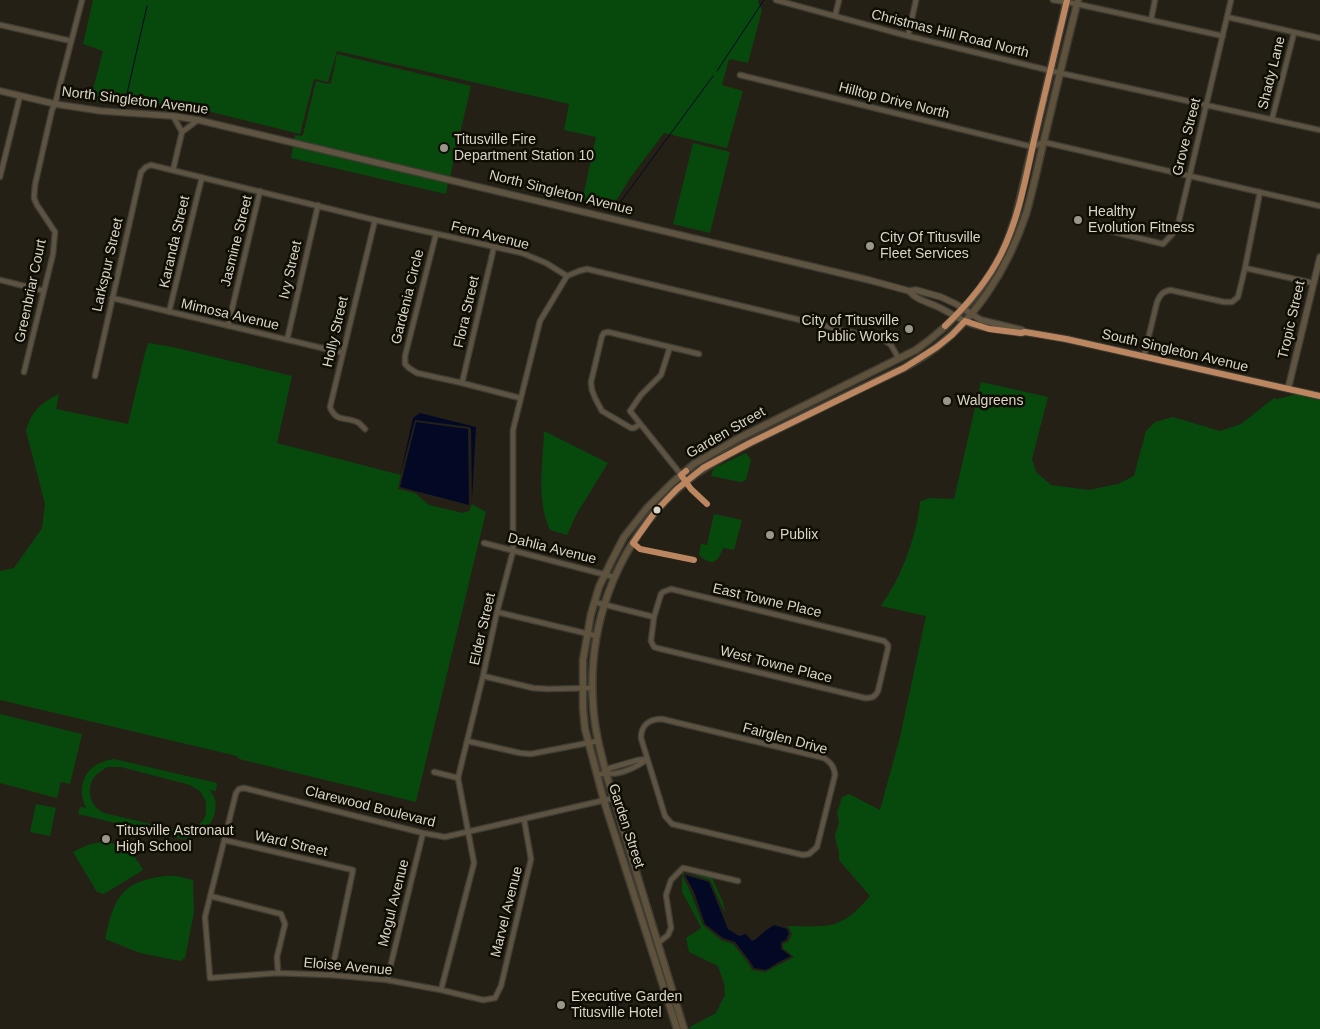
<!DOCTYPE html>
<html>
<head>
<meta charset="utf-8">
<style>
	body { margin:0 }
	canvas { display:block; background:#242015 }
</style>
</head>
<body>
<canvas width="1320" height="1029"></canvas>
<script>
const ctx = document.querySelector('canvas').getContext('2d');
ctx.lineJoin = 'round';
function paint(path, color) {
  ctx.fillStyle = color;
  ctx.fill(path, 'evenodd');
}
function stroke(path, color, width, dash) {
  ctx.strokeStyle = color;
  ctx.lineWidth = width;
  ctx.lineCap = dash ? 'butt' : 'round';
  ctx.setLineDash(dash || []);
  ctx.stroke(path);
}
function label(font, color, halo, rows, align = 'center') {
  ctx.font = font + ' Helvetica,sans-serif';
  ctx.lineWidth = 5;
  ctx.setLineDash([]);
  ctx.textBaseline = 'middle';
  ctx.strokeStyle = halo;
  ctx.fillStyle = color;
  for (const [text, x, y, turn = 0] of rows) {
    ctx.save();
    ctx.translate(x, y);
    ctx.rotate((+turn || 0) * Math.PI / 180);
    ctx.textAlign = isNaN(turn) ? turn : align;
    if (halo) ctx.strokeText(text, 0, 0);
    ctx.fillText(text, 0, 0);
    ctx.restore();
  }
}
paint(new Path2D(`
	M93,0h666l-1,2 4,8 -14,53 -19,-4 -7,26 21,6 -16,57 -63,-15 -34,45 -18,30 -30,-7 14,-64 -32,-7 5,-26 -232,-53 -9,31 -14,-3 -14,55 -105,-26 -28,-3 -77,-4 13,-50 -20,-7z
	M337,54l134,32 -21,91 -156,-37 1,-5 6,1 2,-1 13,-54 12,3 3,-1z
	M693,143l37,9 -20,81 -37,-9z
	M293,145l155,37 -2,12 -155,-36z
	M148,343l25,4 119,29 -15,67 124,32 -3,14 17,4 14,12 34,8 6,-2 3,-7 14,8 -70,290 -177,-43 -2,-3 -237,-56v-129l14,-3 28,-40 3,-24 -19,-73c6,-21 14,-27 33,-37l-3,15 72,15 17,-71z
	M981,382l67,15 -16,62 4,13 15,13 38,5 29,-6 16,-8 12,-45 9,-9 18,-5 47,14 21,-7 33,-26 4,1 19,-5 23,5v630h-629l-1,-2 26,-14 9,-18 -1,-12 -6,-17 -29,-14 -3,-14 14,-9 1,-2 -19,-35v-19h1l29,5 11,24 2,11 -15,-33 -25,-7 -3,2 9,18 12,32 18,15 12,4 14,17 5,9 13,2 29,-15 -11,-9v-4l5,-2 4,-8 -3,-6 -3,-2c12,0 41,2 51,-3 13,-5 24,-16 33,-27l-31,-36v-8l-3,-10 -1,-7 4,-12 -2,-10 5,-16 7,-3 31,16 20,-73 26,-121 -45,-10c6,-10 13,-20 18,-31 10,-22 19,-49 21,-73l9,-4 25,1z
	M544,431l64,32 -32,52 -9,20 -17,-5c-14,-30 -7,-67 -6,-99z
	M746,453l5,7 -5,20 -5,2 -30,-6 3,-8z
	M714,514l28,6 -8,30 -11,-2c-5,16 -12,18 -24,7l2,-11 6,1z
	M0,714l82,20 -12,50 -9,-2 -4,16 -57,-15z
	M114,759l103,24 -1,8 -7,-1c2,2 4,4 5,7 6,14 -5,36 -20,40 -3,2 -8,1 -12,2l-104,-25 2,-7 7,1c-4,-5 -4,-8 -5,-14 -1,-22 13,-32 32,-35zM108,767h13l69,18 11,7 5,10v12l-3,7 -6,5 -7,4 -9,1 -77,-18c-3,-2 -5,-3 -7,-5 -10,-9 -9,-26 0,-34 3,-3 7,-5 11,-7z
	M36,804l20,4 -6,28 -20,-4z
	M103,842c19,1 32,12 40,28l-39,24 -7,-2 -24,-40 17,-8z
	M166,876h10l17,4 1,32 -9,46 -5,3 -40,-8 -35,-14c9,-41 16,-58 61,-63z`), '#07480c');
paint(new Path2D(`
	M420,413l56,14 -4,73 -1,-71 -2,-2 -54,-7 -15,56 13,-58z
	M416,422l52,7 1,76 -69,-18z
	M685,875l24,7 19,47 11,7 7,-2 6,7 4,-2 9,-8 9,-6 13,4 2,4 -3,7 -5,2v7l10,7 -12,6 -13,8 -12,-2 -5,-8 -14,-18 -12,-4 -18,-14 -11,-32z`), '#030925');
stroke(new Path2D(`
	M717,71l47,-71
	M126,98l21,-92
	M616,208l97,-132`), '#030925', 1);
const street = new Path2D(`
	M776,0l132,36 152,37 260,57
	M1053,0l24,4 146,32
	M835,16l4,-16
	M1227,17l93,21
	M1151,20l4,-20
	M0,25l71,16
	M908,36l8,-36
	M740,75l293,72 10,-5 277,64
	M173,116l9,16
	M1272,119l22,-86
	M173,170l9,-38 16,-12
	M0,177l20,-81
	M1106,230l57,14 14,-15 54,-229
	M436,234l-31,122v8l4,4 8,5 45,10 58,15
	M1245,268l15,-76
	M0,280l44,11
	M112,298l231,55
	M169,312l33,-135
	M228,326l32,-135
	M287,340l31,-135
	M670,347l-9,28 -20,20 -11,16 57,71
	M1144,356l13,-54c3,-7 5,-10 13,-12l54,12h8l6,-5 7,-29 68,15
	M24,372l29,-118 2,-22 -18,-27 -3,-7 1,-13 17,-75 3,-6 27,-104
	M95,376l46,-204 5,-5 5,-2 224,55 147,33 24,10 21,13 12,-5 8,-2 297,71 7,5 8,14
	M462,383l32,-136
	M640,424l-6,4h-3l-29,-17 -7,-13 -3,-8 -1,-8 11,-46 2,-3 4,-1 91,22
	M365,429c-2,-2 -4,-4 -6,-6 -12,-7 -23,0 -29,-16l45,-187
	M484,543l130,34
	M671,589l213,52 4,4v3l-10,43c-3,6 -6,7 -13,7l-208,-50 -3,-1 -3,-6 3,-24 7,-23 2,-2z
	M594,602l60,15
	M497,612l100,24
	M483,676l50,12 15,1 44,-1
	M662,719l162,39c7,5 10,8 11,17l-18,72 -8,7 -6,1 -131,-31 -7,-8 -24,-78c0,-13 8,-19 21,-19z
	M467,741l53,12 11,1 67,-13
	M434,772l24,6
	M606,773c12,3 32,-6 41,-14
	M597,775l9,-2 4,-5 28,-8 9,-1
	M524,819l7,40 -30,127 -6,12 -12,2 -42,-10 -54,-10 -56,-5 -53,-2 -68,5 -5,-61 31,-124 3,-4 5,-1 179,45 22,4 169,-39
	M224,840l129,30 -22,105
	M210,896l71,18 4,10 -8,33 1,16
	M658,943l10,-8 3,-7 -5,-33 5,-15 12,-12 55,13
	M387,980l36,-147
	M441,990l33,-127 -16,-85 25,-102 14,-64 16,-61v-121l27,-109 27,-45`);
const secondary = new Path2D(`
	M0,91l55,13 46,7 72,5 25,4 671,160 40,11 7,-1 25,7 15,7 25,16 41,10 3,2
	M909,291c8,9 16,10 27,15 12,5 22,13 35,18 16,5 33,7 50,9l4,-1 41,7 254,57
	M1288,389l32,-132`);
const primary = new Path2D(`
	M677,1029l-73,-228 -19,-72 -2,-21v-48l8,-46 8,-27 12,-25 13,-25 23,-29 25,-25 22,-19 45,-26 177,-88c38,-27 73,-64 91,-108 3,-8 6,-17 9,-26l51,-216
	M684,1029l-78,-256c-6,-23 -12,-46 -13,-70 -5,-76 21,-149 74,-204 11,-11 24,-23 38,-31 26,-17 55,-30 83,-44 39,-19 77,-38 116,-56 8,-5 16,-9 23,-14 48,-32 81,-86 99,-140 7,-24 12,-49 18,-74 11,-46 22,-93 34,-140`);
stroke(street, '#3f3c33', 7);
stroke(secondary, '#3f3c33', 8);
stroke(primary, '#3f3c33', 9);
stroke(street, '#5c5343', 4.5);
stroke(secondary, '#5e5441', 5.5);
stroke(primary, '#5f523c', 6);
stroke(new Path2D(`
	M945,326c22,-21 42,-44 56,-72 17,-34 24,-72 32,-109 11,-49 23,-97 34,-145
	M686,471l-5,4 10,14 16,15
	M694,560l-54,-11 -7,-6 22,-31 22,-23 26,-21 47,-25 154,-75 33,-21 15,-12 13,-14 24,8 32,4 4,-1 41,7 254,57`), '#bb8660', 6);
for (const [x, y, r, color] of [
	[444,148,5,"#9a968a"],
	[1078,220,5,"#9a968a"],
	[870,246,5,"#9a968a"],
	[909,329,5,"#9a968a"],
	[947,401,5,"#9a968a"],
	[657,510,4.5,"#d9d5c9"],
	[770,535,5,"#9a968a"],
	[106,839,5,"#9a968a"],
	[561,1005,5,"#9a968a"]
]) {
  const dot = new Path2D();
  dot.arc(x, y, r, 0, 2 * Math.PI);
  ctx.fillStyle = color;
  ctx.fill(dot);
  stroke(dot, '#100d05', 2);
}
label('14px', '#d9d5c9', '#100d05', [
	["Christmas Hill Road North",950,34,14],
	["Shady Lane",1272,73,-76],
	["North Singleton Avenue",135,101,7],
	["Hilltop Drive North",894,101,14],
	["Grove Street",1187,137,-76],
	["North Singleton Avenue",561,193,14],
	["Fern Avenue",490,236,14],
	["Jasmine Street",237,241,-76],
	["Karanda Street",175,242,-77],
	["Larkspur Street",108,265,-77],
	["Ivy Street",291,270,-77],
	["Greenbriar Court",31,291,-78],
	["Gardenia Circle",408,297,-76],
	["Flora Street",467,312,-77],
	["Mimosa Avenue",230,315,13],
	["Tropic Street",1292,320,-77],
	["Holly Street",336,332,-77],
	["South Singleton Avenue",1175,351,13],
	["Garden Street",726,433,-30],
	["Dahlia Avenue",552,549,14],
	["East Towne Place",767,601,13],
	["Elder Street",483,629,-77],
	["West Towne Place",776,665,14],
	["Fairglen Drive",785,739,15],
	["Clarewood Boulevard",370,807,14],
	["Garden Street",626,826,72],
	["Ward Street",291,844,13],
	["Mogul Avenue",394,903,-76],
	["Marvel Avenue",507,912,-76],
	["Eloise Avenue",348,967,5]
]);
label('14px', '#d9d5c9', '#100d05', [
	["Titusville Fire",454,140],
	["Department Station 10",454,156],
	["Healthy",1088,212],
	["Evolution Fitness",1088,228],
	["City Of Titusville",880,238],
	["Fleet Services",880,254],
	["City of Titusville",899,321,"right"],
	["Public Works",899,337,"right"],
	["Walgreens",957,401],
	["Publix",780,535],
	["Titusville Astronaut",116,831],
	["High School",116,847],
	["Executive Garden",571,997],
	["Titusville Hotel",571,1013]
], 'left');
</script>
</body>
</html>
